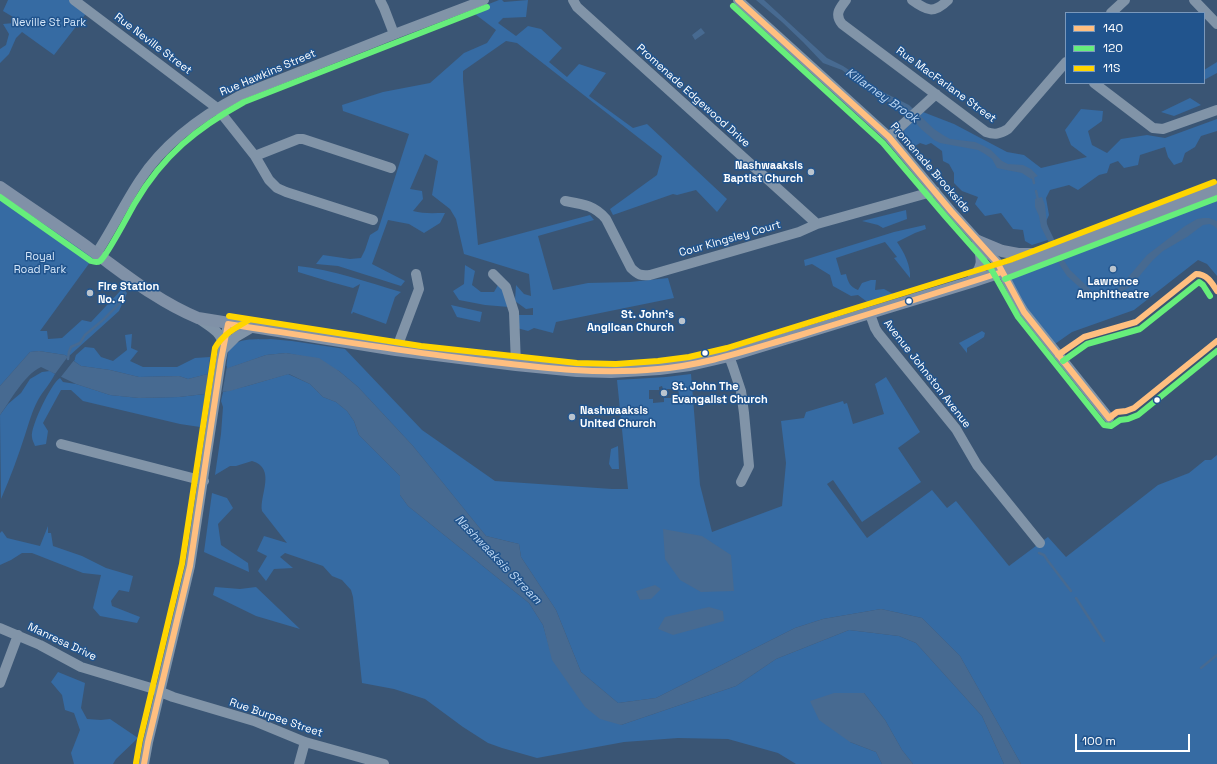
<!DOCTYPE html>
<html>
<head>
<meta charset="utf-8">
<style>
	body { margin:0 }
	#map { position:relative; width:1217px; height:764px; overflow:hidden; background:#3a5574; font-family:"Space Grotesk",sans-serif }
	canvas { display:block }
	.legend { position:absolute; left:1065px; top:12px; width:140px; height:72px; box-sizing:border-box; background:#21548d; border:1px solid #7a98bb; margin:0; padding:5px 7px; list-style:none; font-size:12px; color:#fff }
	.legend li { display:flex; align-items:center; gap:8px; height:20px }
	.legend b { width:20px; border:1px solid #7a98bb }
	.scale { position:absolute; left:1075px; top:734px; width:115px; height:18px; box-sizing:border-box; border:2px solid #fff; border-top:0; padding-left:5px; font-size:12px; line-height:14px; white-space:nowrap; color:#fff; -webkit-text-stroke:3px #21548d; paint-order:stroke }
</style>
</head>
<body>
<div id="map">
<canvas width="1217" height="764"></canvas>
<ul class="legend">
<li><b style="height:5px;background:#ffbf80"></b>140</li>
<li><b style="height:5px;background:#66ee7b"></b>120</li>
<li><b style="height:5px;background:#ffd500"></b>11S</li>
</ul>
<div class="scale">100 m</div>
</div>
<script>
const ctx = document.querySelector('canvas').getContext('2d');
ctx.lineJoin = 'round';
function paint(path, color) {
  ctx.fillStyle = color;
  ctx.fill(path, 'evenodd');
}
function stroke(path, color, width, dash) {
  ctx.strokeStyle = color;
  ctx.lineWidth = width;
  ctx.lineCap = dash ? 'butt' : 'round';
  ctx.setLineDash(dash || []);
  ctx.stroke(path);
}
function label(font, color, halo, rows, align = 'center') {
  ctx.font = font + ' "Space Grotesk",sans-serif';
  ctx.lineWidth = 3;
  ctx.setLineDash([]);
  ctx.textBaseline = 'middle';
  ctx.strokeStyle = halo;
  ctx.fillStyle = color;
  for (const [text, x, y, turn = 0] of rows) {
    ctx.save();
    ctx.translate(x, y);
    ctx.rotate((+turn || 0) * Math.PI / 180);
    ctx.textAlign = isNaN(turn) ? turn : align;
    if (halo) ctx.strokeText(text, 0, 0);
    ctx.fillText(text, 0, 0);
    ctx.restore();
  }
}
paint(new Path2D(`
	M8,0h66l14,11 -34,44 -32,-23 -6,6 -7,16 -9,9v-14l6,-4 3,-11 -6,-10 11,-1 4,-3 -15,-9z
	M499,0h3l2,2 24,-2 -2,17 -23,1 -5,5 18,13 12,-10 13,3 21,19 -13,14 18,15 12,-13 27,9 -17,23 44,32 14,-4 80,75 -10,13 -21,-22 -19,5 -4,-1 -60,21 -3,-6 47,-34 5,-19 -145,-113 -11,-2 -43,30v9l15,165 112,-30 4,5 -56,16 15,54 35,-7 42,-1 38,-4 6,20 -118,24 -3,11 -19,-5 -6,3 -11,-3 -1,-13h17v-7l-7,1 -11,-8 1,-16 8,9 7,2 -2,-22 -65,-20 -8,-35 -6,-10 -18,-14 6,-34 -13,-7 -15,35 12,2 1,8 -10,12c10,3 21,2 32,2l-5,10 -16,10 -15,-9 -21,-4 -16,44 33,17 -4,5 -63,-20 -22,-2 7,-9 27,4 11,-1 4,-8 5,-15 8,-5 31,-96 -66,-23 -1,-6 41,-13 47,-9 34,-30 23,-10 9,-13 -25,-19z
	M1217,62v11l-13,7v-10z
	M1190,98l11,7 -27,11 -13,-4z
	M1081,109l22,2 -1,10 -14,10 4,14 15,8 14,-14 26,-4 18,3 52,-19v12l-16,5 -6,11 -10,6 -3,9 -8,3 -6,-8 -3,-10 -25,8 -2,10 -14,3 -6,-7 -8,3 -3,9 -8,2 -21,15 -9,-5 -19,5 -4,8 3,17 -5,11 7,13 -19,6 -7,-4 -2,-11 -10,-1 -12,-16 -16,3 -10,-12 3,-7 -16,-6 -8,-8v-10l-5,-9 -6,-3 -1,-10 -11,-8 -5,2 -6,-2 -10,6 -9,-10 3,-9 19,-18 31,12 53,28 17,3 17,13 46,-11 -16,-12 -6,-15z
	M0,187l96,67 -56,77h7l1,8 14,-1 20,-18 9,2 32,-34 4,5 -8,18 -51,46 -3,-2 -26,-4 -9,1 -30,34z
	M1217,189v87l-10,-12 -9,-4 -64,50 -62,22 -20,14 -50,-74z
	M906,210l1,9 -24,9 -5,-3 -16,-4z
	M925,225l1,4 -11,4 -18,9c7,10 14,24 13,36l-16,-20 3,-1 -12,-15 -49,16 5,17 5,-1c2,8 4,13 12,16l4,-7 9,-3h5l-1,10 9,-1 13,7 -27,8 -12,-9 -7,1 -18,-10 -3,-11 -18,-11 -7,2 -1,-6 90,-28z
	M465,265l10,6 -3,14 9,7h13l4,-7 7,6 4,16 -24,-2 -26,-5 -6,-9 11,-7z
	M298,266c35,4 69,16 103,26l-6,5 -9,27 -33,-12 -1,2 -1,-1 9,-29 -7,4 -22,-6 -33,-10z
	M451,305l31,7 -2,10 -23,-5z
	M982,331l3,2 -1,4 -17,11v5l-8,-10z
	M132,334l-1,14 7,3 -8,10 13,6h34l18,-9 15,-1 -2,17 -20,5 -9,-3 -40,1 -29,-7 -29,-4 -7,-5 2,-6 9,-8 9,1 7,9 12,4 14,-11 -2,-15z
	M270,339l22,2 53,8 77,81 73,51 117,8h16l-11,-109 49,-3 25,-3 9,111 12,47 70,-26 4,-43 -5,-42 23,-3 2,-6 37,-11 1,3 3,-1 6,21 31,-10 -9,-30 11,-7 34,55 -22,16 23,34 -59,40 -29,-42 -6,4 40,54 65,-48 15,18 9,-7 53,65 39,-29 18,20 92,-72 31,-12 16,-13h6l6,-5v309h-196l-61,-108 -38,-38 -41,-9 -58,10 -28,9 -139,70 -38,5 -37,-31 -25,-62 -35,-53 -2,-13 -33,-8 -73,-90 -55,-59 -19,-16 -37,-15 -16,-3 -20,2 -40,14c1,-6 1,-10 2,-16 6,-17 28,-13 42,-14zM662,386l1,3h15l1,6h-7v3h-8v4l-11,1v-4h-4v-9h10v-3z
	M50,371l5,3c-5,10 -12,17 -17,26 -6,11 -9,23 -13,35 -7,22 -15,43 -24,64l-1,-84 8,-11 13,-11 9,-14 12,-7z
	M288,374l22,10 13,13 13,5 11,9 7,10 5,14 41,41v19l8,11 121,97 14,22 10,35 68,65 115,-39 40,-27 73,-29 50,6 17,7 66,73 22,48h-91l-11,-14 -17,-30 -21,-27 -14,49 26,10 6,12h-86l-18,-11 -50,-14 -50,-1 -54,4 -87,16 -35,-10 -14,-5 -25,-16 -38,-28 -31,-10 -32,-6 -9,-86 -2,-7 -9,-10 -10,-4 -9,-10 -38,-13 -5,4 13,11 -19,1 -8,12 -8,-10 9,-15 -10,-5 7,-15 23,7 -25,-32c-3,-15 15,-43 -10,-50l-16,5h-6l-15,9 6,-41 2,-27 -2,-6 2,-9 24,-6z
	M60,378l3,4 13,2 34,11 29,3 40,-1 26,-3 -5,33 -20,-3 -97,-23 -12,-11h-10l-18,33 5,8 -2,13 -11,2c-1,-3 -3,-6 -3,-9 -2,-10 20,-55 28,-59z
	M618,446l1,23h-7l-3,-5 2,-15z
	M212,493l15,5 6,10 -15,16 3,21 27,18 1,9 -45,-20z
	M48,526v7h3l2,13 29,10 24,12 27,8 -4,16 -10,-2 -8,11 1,5 28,11 -3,6 -37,-7 -7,-8 8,-33 -18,-2 -51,-20h-10l-11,7 -11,5v-32l2,-2 5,7 33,8z
	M215,587l25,2 16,-2 44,42 -44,-13 -43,-21z
	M58,672l27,11 -4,25 6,11 14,1 9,-1 28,19 -22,21 -3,5h-39l-3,-11 9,-23 -6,-17 -9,-3 -3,-15 -11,-13z`), '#366ba3');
paint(new Path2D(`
	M756,0h8l63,58 16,8 38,25 28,14 25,24 9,6 7,4 25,3 9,4 7,4 11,11 6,3 15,1 8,4 7,7 -7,3 -9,-6 -21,-4 -4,-1 -5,-9 -7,-5 -7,-4 -38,-7 -6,-3 -13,-11 -16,-19 -10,-5 -19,-9 -34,-26 -19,-7 -20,-21 -21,-20z
	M701,28l4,5 -10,7 -3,-5z
	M1042,197l3,8 2,19 2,5 4,8 10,22 7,11 21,20 6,4h7l15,-6 28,-33 38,-29 12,-7 6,-1h6l8,3v8l-3,-3 -4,-2 -7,1 -16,12 -24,14 -10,9 -23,27 -19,11 -12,1 -12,-5 -20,-18 -6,-9 -20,-40 -2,-11 -4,-9v-8z
	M39,351l26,4 16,11 29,4 29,7 40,-1 9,3 31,-8 47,-16 20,-2 33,5 20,13 19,16 55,59 73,90 33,8 2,13 35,53 25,62 37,31 38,-5 139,-70 28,-9 58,-10 41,9 38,38 61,108h-17l-22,-48 -66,-73 -17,-7 -50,-6 -73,29 -40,27 -115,39 -21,-6 -15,-12 -33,-47 -9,-35 -14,-22 -121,-97 -8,-11v-19l-41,-41 -5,-14 -7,-10 -11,-9 -13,-5 -13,-13 -21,-10 -42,12 -17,5 -51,6 -40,1 -29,-3 -34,-11 -35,-17c-17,8 -30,33 -41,48v-29l30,-34z
	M663,529l39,7 29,19 3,36 -33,1 -21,-12 -15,-21z
	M655,585l6,4 -10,10 -11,1 -4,-9z
	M709,607l14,4 1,10 -51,14 -15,-6 7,-12z
	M834,693h30l21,27 17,30 11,14h-31l-6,-12 -26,-10 -31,-22 -9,-19z`), '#476a91');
paint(new Path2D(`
	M69,355l6,4 -15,19 -5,-4z
	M227,366l-5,28 -13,1 4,-25z
	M211,371l-3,24 -3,1 3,-24z`), '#3a5574');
stroke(new Path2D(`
	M1032,177l1,1 1,5
	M1036,191l2,9
	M68,359l1,-7 2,-5 9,-4 5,-8 18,-15 16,-16 5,-11
	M1039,553l5,2 4,6 23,30
	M1076,598l28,43
	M1201,668l16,-13`), '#476a91', 2.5);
stroke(new Path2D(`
	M74,0l143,108 38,48 14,24 8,8 9,4 87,28
	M380,0l4,8 10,26
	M573,0l4,7 240,217
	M738,0l151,137 62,74 46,51 21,40 6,10 85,106
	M846,0c-6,8 -12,14 -4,24l144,108c9,3 14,2 22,-3l58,-67
	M912,0c15,11 22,14 36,0
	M1194,0l23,24
	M1111,13l14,-13
	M1094,83l59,45 10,1 54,-19
	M889,137l47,-43
	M255,156l38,-15 5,-2h5l88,29
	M565,201c17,3 29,4 41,18l25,49c7,7 10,8 19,7l149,-43 18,-8 118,-33
	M96,254c16,-24 28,-50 44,-74 25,-38 61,-64 101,-85l159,-63 84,-32
	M493,274l13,13 8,25 2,53
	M870,314l5,14 3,5 78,96 21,36 63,78
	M198,318c10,8 24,13 25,28
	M223,350l13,-13 17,-10
	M396,350l23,-61 -3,-15
	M729,356l4,11 8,24 3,22 5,53 -8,16
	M61,444l143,37
	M0,628l40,17 41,22 70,21 22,9 81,24 51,21 79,22
	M0,683l18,-48
	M144,764l4,-22 42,-176 31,-206 7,-36
	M299,764l6,-22`), '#8194a8', 10);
stroke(new Path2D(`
	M0,187c30,21 61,41 90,62 36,26 67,52 108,69l198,32 120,15 61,6 34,1 48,-3 31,-4 39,-9 242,-74 42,-14 35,-14 169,-65
	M978,241l24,10 16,3h23
	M971,282c14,-17 12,-21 7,-41`), '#8091a7', 12);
stroke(new Path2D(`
	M738,0l151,137 62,74 46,51 27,50 85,106
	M1058,355l26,-18 52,-15 60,-48c11,0 16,9 21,17
	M1109,418l8,-6 9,-1 8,-3 83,-67
	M144,764l4,-22 42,-176 31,-206 7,-36c85,13 170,27 256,37 59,7 115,14 174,8 48,-4 93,-20 139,-33 69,-21 137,-42 205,-64`), '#ffbf80', 6);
stroke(new Path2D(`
	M733,6l150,137 62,73 45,51 28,50 86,108 7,1 9,-6 8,-1 10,-4 79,-64
	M0,197l91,64c3,1 6,2 9,0 7,-5 29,-48 35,-58 28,-48 62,-75 109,-101l243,-95
	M1005,279l212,-81
	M1063,361l24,-17 53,-15 59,-47 4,3 7,11`), '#66ee7b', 6);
stroke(new Path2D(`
	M229,316l192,30 156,17 39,1 42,-3 31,-4 38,-9 283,-88 204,-78
	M136,763l4,-23 42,-176 33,-216c7,-13 22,-21 34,-28`), '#ffd500', 6);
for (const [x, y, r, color] of [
	[811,172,4,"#bac4ce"],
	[1113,269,4,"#bac4ce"],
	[90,293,4,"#bac4ce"],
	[909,301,3.5,"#fff"],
	[682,321,4,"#bac4ce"],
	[705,353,3.5,"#fff"],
	[664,393,4,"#bac4ce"],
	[1157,400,3.5,"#fff"],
	[572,417,4,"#bac4ce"]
]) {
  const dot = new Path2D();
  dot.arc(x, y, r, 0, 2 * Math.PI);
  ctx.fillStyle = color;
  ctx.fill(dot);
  stroke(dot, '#21548d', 1.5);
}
label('11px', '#d4e6f9', '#21548d', [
	["Neville St Park",49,23],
	["Royal",40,257],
	["Road Park",40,270]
]);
label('11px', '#fff', '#21548d', [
	["Rue Neville Street",153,44,37],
	["Rue Hawkins Street",268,73,-23],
	["Rue MacFarlane Street",946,85,36],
	["Promenade Edgewood Drive",693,96,42],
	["Promenade Brookside",930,168,49],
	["Cour Kingsley Court",730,239,-16],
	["Avenue Johnston Avenue",927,374,52],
	["Manresa Drive",62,642,25],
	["Rue Burpee Street",276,718,19]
]);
label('bold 11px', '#fff', '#21548d', [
	["Nashwaaksis",803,166,"right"],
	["Baptist Church",803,179,"right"],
	["Lawrence",1113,282,"center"],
	["Amphitheatre",1113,295,"center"],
	["Fire Station",98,287],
	["No. 4",98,300],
	["St. John's",674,315,"right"],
	["Anglican Church",674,328,"right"],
	["St. John The",672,387],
	["Evangalist Church",672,400],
	["Nashwaaksis",580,411],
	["United Church",580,424]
], 'left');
label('italic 12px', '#bbd6f3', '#21548d', [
	["Killarney Brook",882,96,35],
	["Nashwaaksis Stream",498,560,46]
]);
</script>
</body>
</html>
